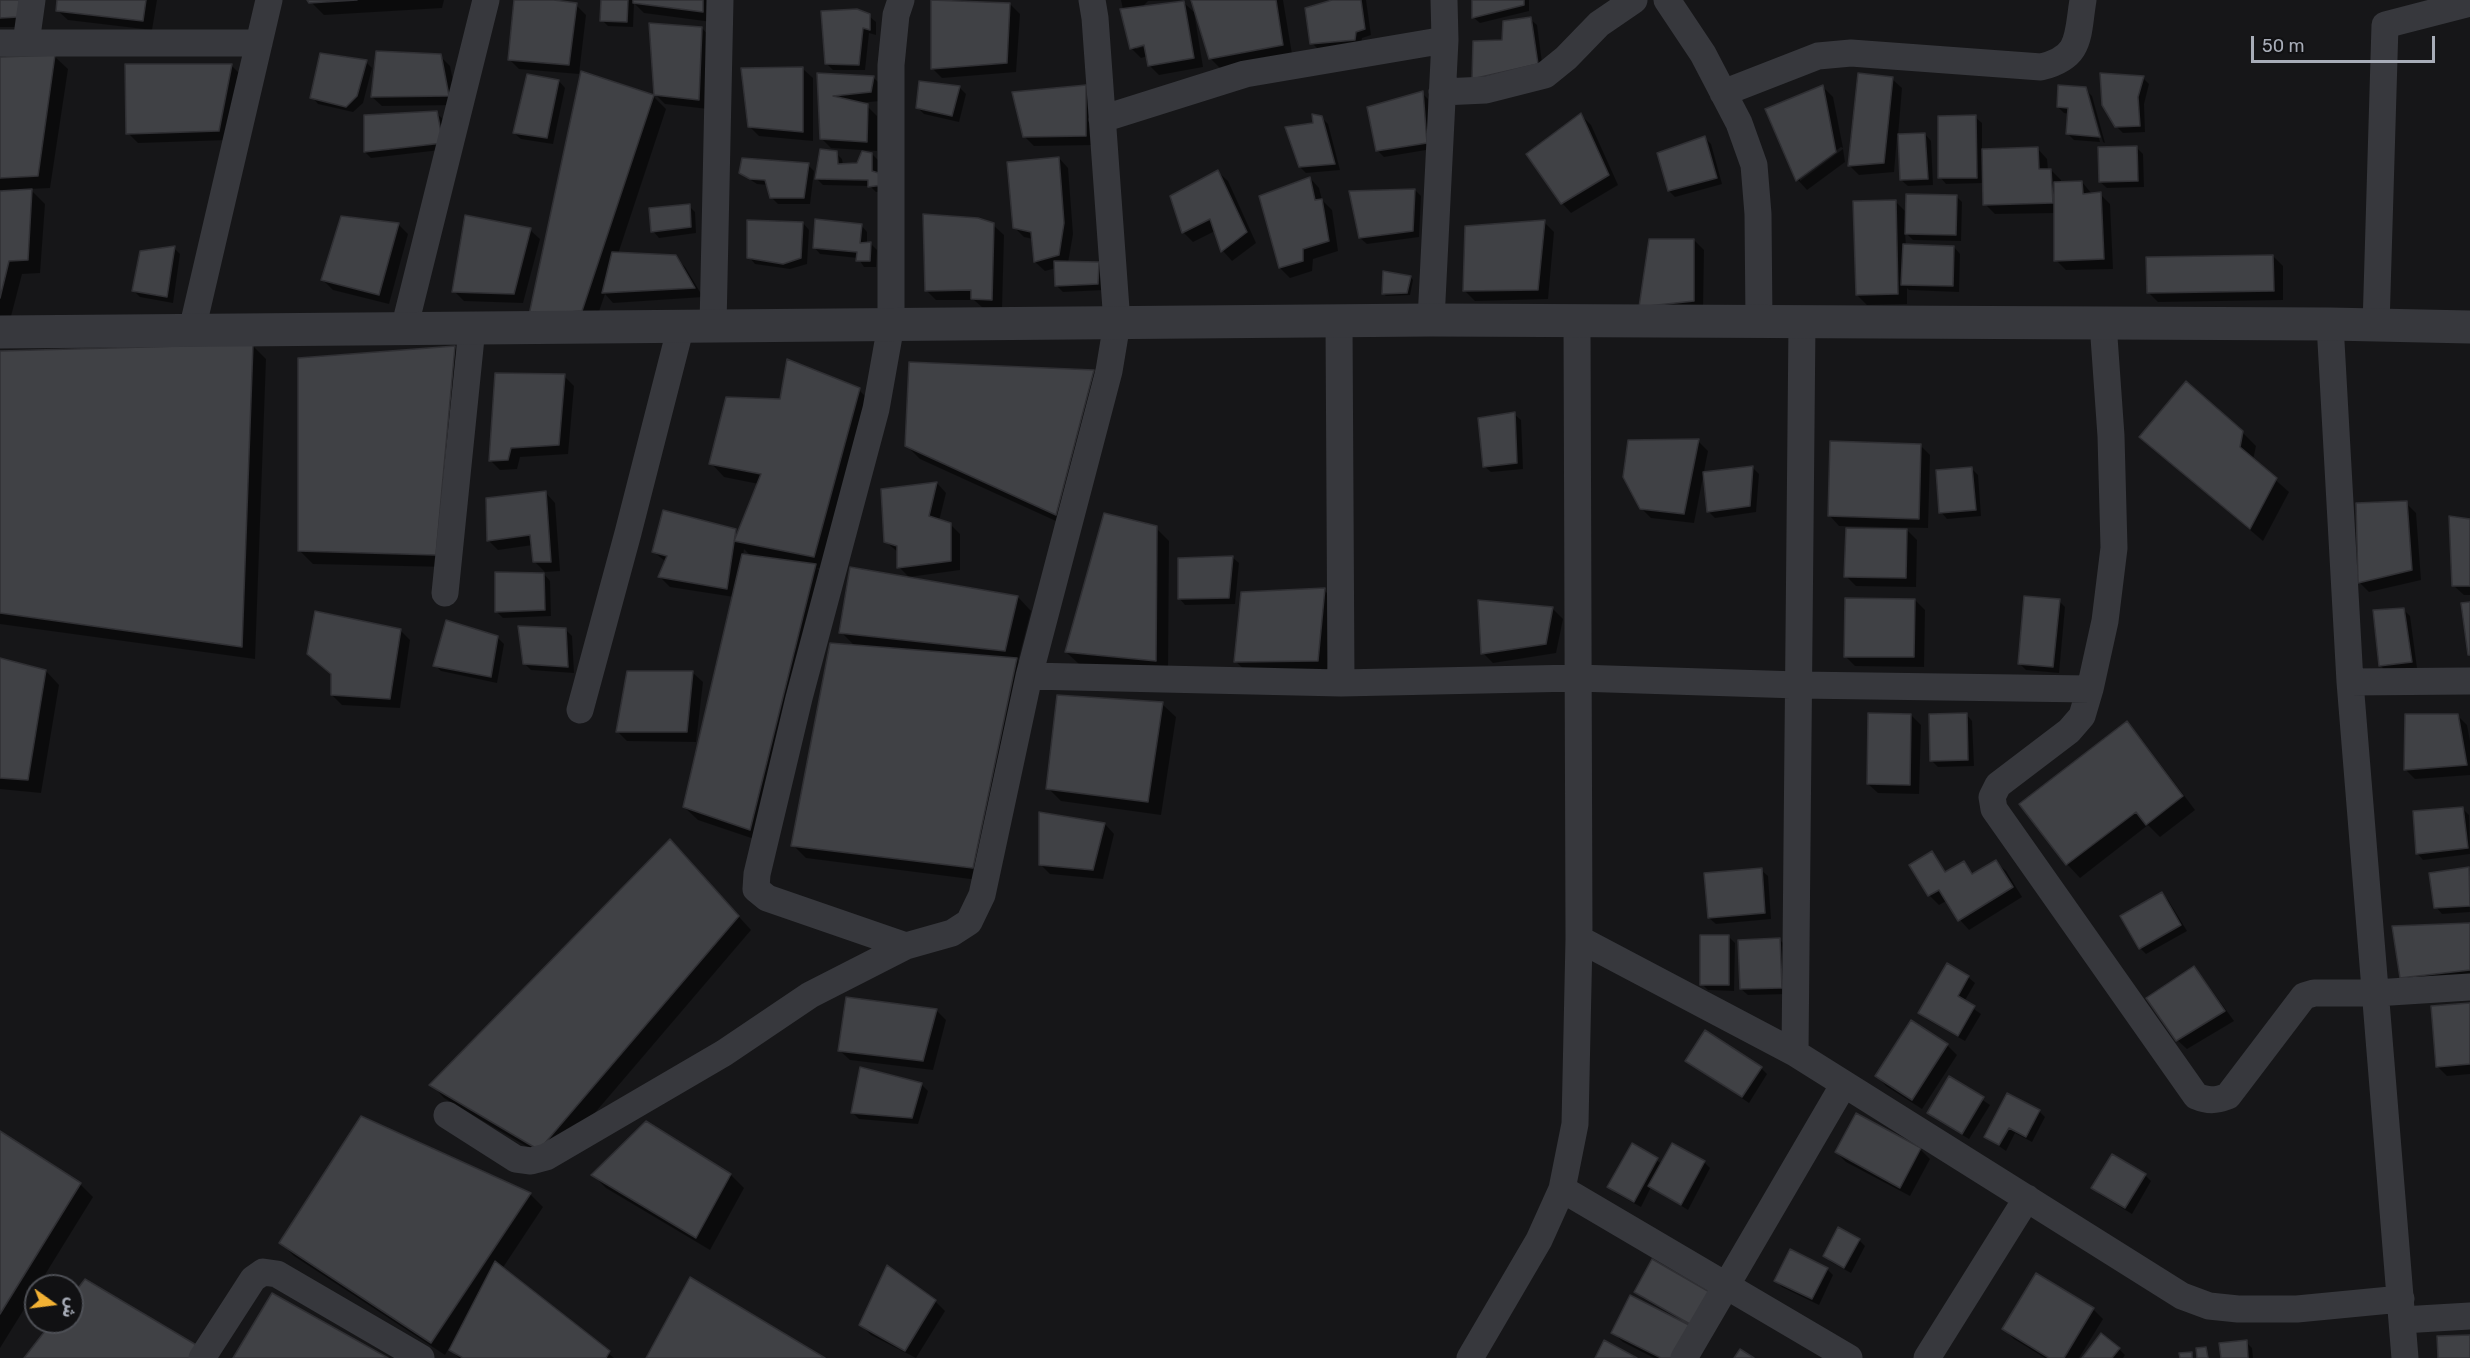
<!DOCTYPE html>
<html>
<head>
<meta charset="utf-8">
<style>
	body { margin:0 }
	#map { position:relative; width:2470px; height:1358px; overflow:hidden; background:#161618; font-family:Rubik,"Noto Sans Arabic",sans-serif }
	canvas { display:block }
	.north { position:absolute; left:24px; top:1274px; width:60px; height:60px; box-sizing:border-box; background:#111113; border:2px solid #4d4f55; border-radius:50%; rotate:104deg; font-size:16px; font-weight:700; line-height:24px; text-align:center; color:#a8adb8 }
	.north::after { content:''; display:block; margin:auto; width:21px; height:27px; background:#f2b134; clip-path:polygon(50% 0,100% 100%,50% 72%,0 100%) }
	.scale { position:absolute; left:2251px; top:36px; width:184px; height:27px; box-sizing:border-box; border:3px solid #a8adb8; border-top:0; padding-left:8px; font-size:18px; line-height:21px; white-space:nowrap; color:#a8adb8; -webkit-text-stroke:4px #111113; paint-order:stroke }
</style>
</head>
<body>
<div id="map">
<canvas width="2470" height="1358"></canvas>
<div class="north">ش</div>
<div class="scale">50 m</div>
</div>
<script>
const ctx = document.querySelector('canvas').getContext('2d');
ctx.lineJoin = 'round';
function paint(path, color) {
  ctx.fillStyle = color;
  ctx.fill(path, 'evenodd');
}
function stroke(path, color, width, dash) {
  ctx.strokeStyle = color;
  ctx.lineWidth = width;
  ctx.lineCap = dash ? 'butt' : 'round';
  ctx.setLineDash(dash || []);
  ctx.stroke(path);
}
paint(new Path2D(`
	M0,0l27,27h-27z
	M59,0h98l-5,30 -84,-10 -10,-9z
	M309,0h135l-2,8 -118,7z
	M516,0h28l32,5 10,10 -7,59 -60,-5 -10,-10z
	M603,0h109v22l-68,-9 -10,-10 -1,24 -25,-1 -6,-6z
	M1121,0h62l-35,1 -7,7 42,-6 11,10 9,55 -44,8 -10,-10 -1,-9 -7,2 -10,-10zM1152,44l-16,5v-3z
	M1192,0h91l9,54 -72,14 -10,-10z
	M1337,0h29l5,35 -9,3 -1,7 -43,4 -6,-6z
	M1473,0h56v11l-49,12 -7,-6z
	M1010,4l10,10 -4,58 -74,6 -10,-10z
	M869,16l7,6v13l-7,-2 -4,37h-32l-7,-7z
	M1530,19l7,6 6,45 -69,8 30,-37z
	M702,28l9,10 -3,71 -43,-5 -10,-10z
	M54,56l14,13 -18,119 -20,1 15,15 -5,69 -18,1 -13,50 -9,-1v-265z
	M440,56l10,10 8,39 -76,1 -10,-9z
	M366,62l6,6 -9,35 -10,9 -35,-8 -6,-7z
	M231,65l10,10 -12,65 -91,3 -10,-10z
	M803,69l10,9v63l-54,-5 -10,-10z
	M819,74l54,3 10,10 -3,14 -21,2 8,3 10,10v35l-46,-3 -10,-10z
	M2143,78l6,6 -5,20 1,28 -22,1 -7,-7z
	M1892,79l10,9 -4,48 27,-2 6,7 2,44 -25,1 -7,-6 -2,-42 -2,-1 -3,35 -35,3 -10,-10z
	M559,81l6,7 -12,56 -32,-5 -7,-6z
	M921,82l39,6 6,6 -7,28 -35,-8 -7,-7z
	M1085,87l10,10v48l-61,1 -10,-10z
	M1823,87l10,10 10,51 -2,-1 -41,30v4l43,-32 2,13 -38,28 -9,-10 -31,-70z
	M2085,89l7,7 13,47 -2,-1 -14,-49h-3l14,49 -26,-2 -7,-7 2,-19 -5,-1 -6,-6z
	M1422,93l6,6 4,50 -48,8 -7,-7z
	M653,96l13,13 -48,145 57,3 10,10 18,30 -90,6 -8,-9 -10,29 -51,4z
	M436,113l7,6 6,30 -78,9 -6,-6z
	M1581,115l10,10 27,60 -47,28 -9,-10z
	M1321,117l7,7 12,46 -34,3 -6,-6 15,-42z
	M1975,117l7,6v28l56,-2 9,10 1,11h3l10,10v3l21,-1 10,12h8l10,10 3,65 -47,1 -10,-10v-47l-61,1 -10,-10 -1,-21 -38,1 -6,-7z
	M1705,138l6,6 11,40 -47,13 -6,-6z
	M2137,148l6,6 1,33 -37,1 -7,-6z
	M836,153l6,6 1,6 16,-1 13,-10 6,6 10,31 -12,1 -6,-6 -47,-1 -6,-6z
	M1059,158l9,10 5,66 -5,29 31,1 6,6 -1,20 -41,2 -6,-6 -1,-18 -11,3 -10,-9 -2,-23 -9,-2 -10,-10z
	M808,165l6,6 -4,33h-32l-7,-7 -3,-12 -11,-1 -17,-11z
	M1218,172l10,9 28,62 -24,18 -9,-10 -8,-20 -22,11 -10,-10z
	M1310,178l9,10 3,12 10,10 6,41 -25,8 -1,12 -22,7 -10,-10 -20,-71z
	M1415,190l6,6 -2,41 -52,7 -7,-6z
	M1956,196l6,6 -1,39 -48,-1 -8,-8 1,14 48,1 6,7 -1,38 -50,-2 -2,-2v16l-40,1 -10,-10 38,-94 12,12z
	M689,206l6,6 1,21 -37,5 -6,-7z
	M1544,222l10,10 -6,67 -73,2 -10,-10z
	M803,223l6,7 -2,34 -17,5 -35,-5 -6,-7z
	M398,224l10,10 -19,70 -56,-14 -10,-10z
	M861,225l6,7v12h4l6,6 -1,17h-12l-6,-9 -38,-4 -6,-7z
	M993,225l11,10 -2,74 -19,-1 -9,-8h-38l-10,-10z
	M530,230l10,9 -17,64 -59,-2 -10,-10z
	M1694,240l10,10 -1,60 -53,6z
	M174,248l6,6 -7,49 -33,-6 -6,-6z
	M2273,256l10,10v34l-125,2 -10,-10z
	M1411,277l2,3 -3,15 -24,1 -3,-3z
	M253,346l13,13 -11,300 -255,-35v-271z
	M455,348l13,13 -19,206 -136,-3 -13,-13z
	M1093,371l13,13 -37,143 -149,-68 -14,-14z
	M564,376l10,10 -6,68 -48,3 -3,12 -17,1 -10,-10z
	M859,390l13,13 -45,167 -10,-2 11,11 -65,263 -65,-22 -14,-13 50,-210 -64,-10 -10,-10 6,-15 -12,-10 81,-21 3,3 21,-50 -35,-7 -13,-14 70,-63zM744,549l8,8 -9,-1z
	M1514,414l7,6 2,49 -32,3 -7,-6z
	M2242,432l14,14 -3,14 36,32 -26,49 -122,-104z
	M1698,441l10,10 -14,72 -43,-5 -10,-10z
	M1920,445l10,10 -2,73 -89,-2 -9,-10z
	M1753,468l6,6 -3,38 -41,6 -7,-7z
	M1971,468l7,7 3,41 -34,3 -6,-7z
	M937,483l9,10 -7,28 11,3 10,10v36l-51,7 -10,-10v-14l-13,-11z
	M546,493l9,10 5,68 -15,1 -10,-10 -2,-17 -35,5 -10,-10z
	M2406,503l10,10 5,67 -52,12 -10,-10z
	M2470,520v75h-6l-10,-9z
	M1156,528l13,13 -1,133 -88,-9 -14,-13z
	M1907,530l10,10 -1,47 -60,-1 -10,-10z
	M1232,557l7,6 -4,41 -50,1 -6,-7z
	M544,574l6,7 1,35 -48,2 -7,-7z
	M1324,590l10,10 -7,70 -81,1 -10,-9z
	M1018,597l13,14 -13,50 12,12 -44,208 -180,-23 -13,-13 62,-199 -14,-14z
	M1915,600l10,10 -1,57 -69,-1 -10,-10z
	M2059,601l6,6 -6,66 -33,-3 -7,-7z
	M1480,602l73,7 10,10 -7,34 -63,10 -10,-10z
	M2404,610l6,6 7,52 -30,4 -7,-7z
	M565,629l7,7 2,37 -43,-3 -6,-6z
	M400,630l10,10 -10,68 -58,-3 -10,-10v-20z
	M498,638l6,6 -7,39 -56,-12 -6,-6z
	M0,660l46,11 13,14 -18,108 -41,-4z
	M693,673l10,9 -7,60 -69,-1 -10,-10z
	M1162,704l14,13 -15,98 -100,-14 -13,-13z
	M1966,714l6,7 2,45 -36,1 -6,-6z
	M1911,715l10,10 -2,69 -41,-1 -10,-9z
	M2457,715l10,10 3,16v34l-55,4 -10,-10z
	M2126,723l14,14 55,73 -35,27 -12,-12 -68,53 -13,-14 -46,-60z
	M2463,809l6,6 1,39 -47,6 -6,-7z
	M1105,824l9,10 -11,45 -53,-5 -10,-10z
	M670,841l81,89 -198,232 -109,-64 -12,-13z
	M1931,853l16,20 17,-10 11,12 21,-13 10,9 16,26 -53,33 -9,-10 -12,-20 -9,5 -10,-10 -18,-29z
	M2468,868l2,44 -28,2 -6,-7z
	M1761,870l7,6 3,43 -55,5 -7,-6z
	M2162,894l6,6 19,31 -41,23 -6,-6z
	M2470,925v55l-59,7 -10,-10z
	M1728,936l7,7 -1,48 -26,-1 -6,-6z
	M1780,940l6,6 2,48 -40,1 -7,-6z
	M2194,968l9,10 31,43 -47,28 -10,-9z
	M1968,977l7,6 -11,19 17,12 -16,27 -39,-22 -6,-7z
	M2470,1004v70l-23,2 -10,-10z
	M936,1010l10,10 -13,50 -83,-10 -10,-9z
	M1947,1045l10,10 -35,54 -36,-23 -9,-10z
	M1687,1061l74,7 6,6 -18,29z
	M1950,1078l40,27 -21,34 -34,-20 -7,-6z
	M921,1084l7,7 -10,33 -59,-5 -6,-6z
	M2039,1111l6,6 -13,25 -17,-9 -9,18 -20,-14z
	M646,1123l85,52 13,13 -34,62 -104,-62 -13,-13z
	M0,1133l80,51 13,13 -55,89h-2v4l-36,58z
	M1632,1145l30,19 42,-2 6,6 -22,42 -37,-23 -10,20 -26,-14 -6,-7z
	M1920,1149l10,10 -20,37 -64,-34 -10,-10z
	M2145,1175l6,6 -19,33 -33,-20 -6,-6z
	M530,1194l13,13 -41,62 112,89h-155l-10,-10 -4,7 -151,-99 -13,-13z
	M1859,1240l6,6 -14,27 -20,-11 -7,-6z
	M1653,1261l49,71 -17,-8 2,34h-33l-31,-16 -10,-9 65,-12 1,-2 -37,-21 -6,-7z
	M888,1268l47,33 10,10 -29,47 -45,-23 -10,-10z
	M1827,1269l6,6 -14,30 -37,-18 -6,-6z
	M2093,1309l10,10 -24,39h-34l-31,-19 -10,-10z
	M2246,1342l6,6 1,10h-31z
	M2119,1349l6,6 -2,3h-39z`), '#0007');
const building = new Path2D(`
	M0,0h20l-2,17 -18,1z
	M57,0h89l-3,21 -87,-10z
	M307,0h50l-48,3z
	M514,0h40l23,3 -8,62 -61,-5z
	M601,0h27l-1,22 -27,-1z
	M633,0h70v12l-70,-9z
	M931,0l79,3 -3,60 -76,6z
	M1191,0h85l7,45 -74,14z
	M1332,0h29l4,29 -9,3 -1,8 -45,4 -5,-36z
	M1472,0h52v5l-52,13z
	M1184,1l10,57 -46,8 -4,-21 -14,4 -10,-40z
	M857,9l13,5v16l-7,-2 -4,37 -34,-1 -4,-53z
	M1531,17l7,47 -66,15 1,-38 29,-1 1,-19z
	M649,23l53,4 -3,73 -45,-5z
	M376,51l65,3 8,42 -78,1z
	M320,53l47,7 -10,36 -11,11 -36,-9z
	M55,55l-17,121 -38,2v-121z
	M125,64h107l-13,67 -93,3z
	M803,67v65l-55,-5 -7,-59z
	M581,71l73,24 -72,216 -53,4z
	M817,73l57,3 -3,16 -38,4 35,8 -1,38 -47,-3z
	M1858,73l35,4 -9,86 -36,3z
	M2100,73l44,3 -6,21 2,29 -25,1 -13,-22z
	M527,74l32,6 -12,58 -34,-5z
	M919,81l41,5 -8,30 -36,-8z
	M1086,85v51l-63,1 -11,-45z
	M1823,85l13,67 -40,29 -31,-72z
	M2058,85l28,2 14,50 -34,-3 2,-26 -11,-1z
	M1423,91l4,52 -51,8 -9,-44z
	M437,111l6,32 -79,9v-37z
	M1581,113l28,62 -48,29 -35,-50z
	M1312,114l10,2 13,48 -36,3 -14,-40 28,-4z
	M1976,115l1,63h-39v-62z
	M1925,133l3,46 -28,1 -2,-46z
	M1705,136l12,42 -49,13 -11,-38z
	M2137,146l1,35 -39,1 -1,-35z
	M2038,147l1,22h12l2,34 -70,2 -1,-56z
	M820,149l17,2 1,13 19,-1 5,-12 10,2v18l10,3 1,11 -15,2v-7l-53,-1z
	M1059,157l5,66 -5,32 -25,7 -3,-30 -18,-4 -6,-66z
	M742,158l67,5 -5,35h-34l-5,-18 -15,-1 -11,-6z
	M1218,170l29,62 -26,20 -11,-33 -28,14 -12,-37z
	M1310,177l5,23 7,-1 7,42 -26,8v12l-24,7 -20,-72z
	M2082,181l1,13 18,-2 3,67 -50,2v-79z
	M32,189l-4,71 -19,1 -9,37v-107z
	M1415,189l-2,42 -54,7 -10,-47z
	M1906,194l51,1 -1,40 -51,-1z
	M1896,200l2,94 -42,1 -3,-94z
	M690,204l1,23 -40,5 -2,-24z
	M923,214l55,4 16,5 -2,77 -21,-1v-9l-46,1z
	M465,215l66,13 -17,66 -62,-2z
	M341,216l58,7 -20,72 -58,-15z
	M815,219l47,5 -2,19 11,-1 -1,19h-14l1,-9 -44,-4z
	M747,220l56,2 -2,36 -18,6 -36,-6z
	M1545,220l-7,70 -75,1 2,-65z
	M1649,239h45v62l-55,6z
	M1903,244l51,2 -1,40 -52,-1z
	M175,246l-8,51 -35,-6 8,-40z
	M612,252l64,3 19,33 -93,5z
	M2273,255l1,36 -127,2 -1,-36z
	M1054,261l45,1 -1,22 -43,2z
	M1383,271l28,5 -4,17 -25,1z
	M253,344l-11,303 -242,-34v-262z
	M455,346l-19,209 -138,-4v-193z
	M787,359l73,29 -46,169 -80,-16 27,-67 -52,-10 17,-67 54,2z
	M909,362l185,8 -38,145 -151,-69z
	M495,373l70,1 -6,71 -48,3 -3,12 -19,1z
	M2186,381l57,50 -3,16 37,31 -27,51 -111,-92z
	M1515,412l2,51 -34,4 -5,-49z
	M1699,439l-15,75 -44,-5 -17,-32 5,-37z
	M1830,441l91,3 -2,75 -91,-3z
	M1753,466l-3,40 -43,6 -4,-40z
	M1972,467l4,43 -37,3 -3,-43z
	M937,482l-8,34 22,7v38l-54,7v-22l-13,-4 -3,-53z
	M546,491l5,71h-18l-3,-27 -43,6 -1,-43z
	M2407,501l5,69 -54,13 -2,-80z
	M663,510l73,19 -9,60 -69,-12 9,-21 -15,-4z
	M1104,513l53,13 -1,135 -91,-9z
	M2449,516l21,3v67h-18z
	M1846,528l61,1 -1,49 -62,-1z
	M742,554l74,10 -66,266 -67,-23z
	M1233,556l-4,42 -51,1v-41z
	M850,567l168,29 -13,55 -166,-18z
	M495,572l49,1 1,37 -50,2z
	M1325,588l-7,73 -84,1 7,-70z
	M2024,596l36,3 -7,68 -35,-3z
	M1845,598l70,1 -1,58h-70z
	M1478,600l75,7 -7,37 -65,10z
	M2470,602v53h-2l-7,-52z
	M2404,608l8,54 -33,4 -6,-56z
	M315,611l86,18 -11,70 -59,-4v-21l-24,-20z
	M446,620l52,16 -7,41 -58,-11z
	M518,626l48,2 2,39 -45,-3z
	M830,643l187,15 -44,210 -182,-22z
	M0,658l46,12 -18,110 -28,-2z
	M627,671h66l-6,61h-71z
	M1057,695l106,7 -15,100 -102,-13z
	M1868,713l43,1 -1,71 -43,-1z
	M1967,713l1,47 -38,1 -1,-47z
	M2405,714h53l9,51 -63,5z
	M2127,721l56,75 -37,29 -10,-13 -70,53 -47,-61z
	M2463,807l5,41 -52,6 -3,-43z
	M1039,812l66,11 -12,47 -54,-5z
	M670,839l69,77 -200,234 -110,-65z
	M1932,851l13,21 19,-11 8,13 24,-14 17,27 -55,34 -19,-31 -11,6 -19,-31z
	M2469,867l1,39 -36,2 -5,-35z
	M1762,868l3,45 -57,5 -4,-45z
	M2162,892l19,33 -42,24 -19,-33z
	M2470,923v47l-70,8 -8,-52z
	M1700,935h29v50h-29z
	M1780,938l2,50 -42,1 -2,-49z
	M1947,963l22,13 -11,20 17,10 -17,30 -40,-23z
	M2194,966l31,45 -49,30 -30,-43z
	M846,997l91,12 -14,52 -85,-10z
	M2470,1003v61l-34,3 -5,-61z
	M1911,1020l37,24 -36,56 -37,-24z
	M1705,1030l57,37 -20,30 -57,-36z
	M860,1067l62,16 -10,35 -61,-5z
	M1949,1076l35,21 -22,37 -35,-21z
	M2007,1093l33,17 -14,27 -17,-9 -10,17 -15,-8z
	M1856,1113l65,35 -21,40 -65,-36z
	M361,1116l170,77 -100,150 -152,-100z
	M646,1121l85,53 -35,64 -105,-63z
	M0,1131l81,52 -81,131z
	M1632,1143l26,15 -24,44 -27,-15z
	M1672,1143l33,18 -24,44 -33,-19z
	M2112,1154l34,20 -21,34 -34,-20z
	M1838,1227l22,12 -16,29 -21,-12z
	M1790,1249l38,19 -16,31 -38,-18z
	M1652,1259l61,35 -18,33 -61,-35z
	M495,1261l115,90 -4,7h-143l-14,-8z
	M887,1265l49,35 -31,51 -46,-26z
	M2036,1273l58,35 -30,50h-15l-47,-29z
	M690,1277l135,81h-179z
	M85,1279l113,67 -8,12h-166l28,-36h20v-26z
	M272,1293l116,65h-155z
	M1630,1295l59,30 -17,33h-11l-50,-25z
	M2101,1333l19,15 -8,10h-30z
	M2470,1335v23h-32l-1,-22z
	M1604,1340l33,18h-42z
	M2247,1340l1,18h-27l-2,-15z
	M2206,1347l2,11h-11l-1,-10z
	M1740,1349l14,9h-20z
	M2192,1352v6h-12l-1,-5z`);
paint(building, '#404145');
stroke(building, '#303034', 1.5);
stroke(new Path2D(`
	M901,0l-5,15 -5,50v260l-15,84 -77,289 -42,176 -1,15 11,9 139,48
	M1667,0l36,54 36,69 15,42 4,49 1,108
	M0,43h259
	M26,43l6,-43
	M1442,92l44,-2 59,-15 21,-17 33,-34 35,-24
	M1723,93l95,-37 33,-3 190,14c41,-10 36,-31 42,-67
	M1102,119l143,-45 200,-34
	M1431,320l14,-280 -1,-40
	M1339,321l2,362
	M2103,323l8,113 3,112 -9,73 -15,68 -8,27 -13,15 -71,54 -6,12 2,12 202,287c12,5 19,5 32,0l76,-100 10,-3h61l95,-6
	M2330,324l20,358 55,676
	M713,326l7,-326
	M2376,326l9,-301 85,-22
	M404,329l82,-329
	M192,330l77,-330
	M445,593l27,-265
	M1029,676l312,7 236,-5 221,7 292,4
	M2350,682l120,-1
	M580,710l48,-177 53,-207
	M1579,939l216,114 387,243 27,10 29,3h59l104,-10
	M1795,1053l7,-731
	M447,1115l69,44 15,2 15,-4 178,-104 86,-58 96,-49 46,-13 17,-11 13,-27 47,-219 80,-305 8,-48 -22,-305 -3,-18
	M1562,1189l287,169
	M2402,1320l68,-4
	M202,1358l51,-79 10,-7 14,2 144,84
	M1470,1358l69,-118 23,-51 13,-65 4,-185 -2,-618
	M1684,1358l160,-274
	M1927,1358l100,-160`), '#37383d', 27);
stroke(new Path2D(`
	M0,332l1431,-12 899,4 140,3`), '#37383d', 33);
</script>
</body>
</html>
